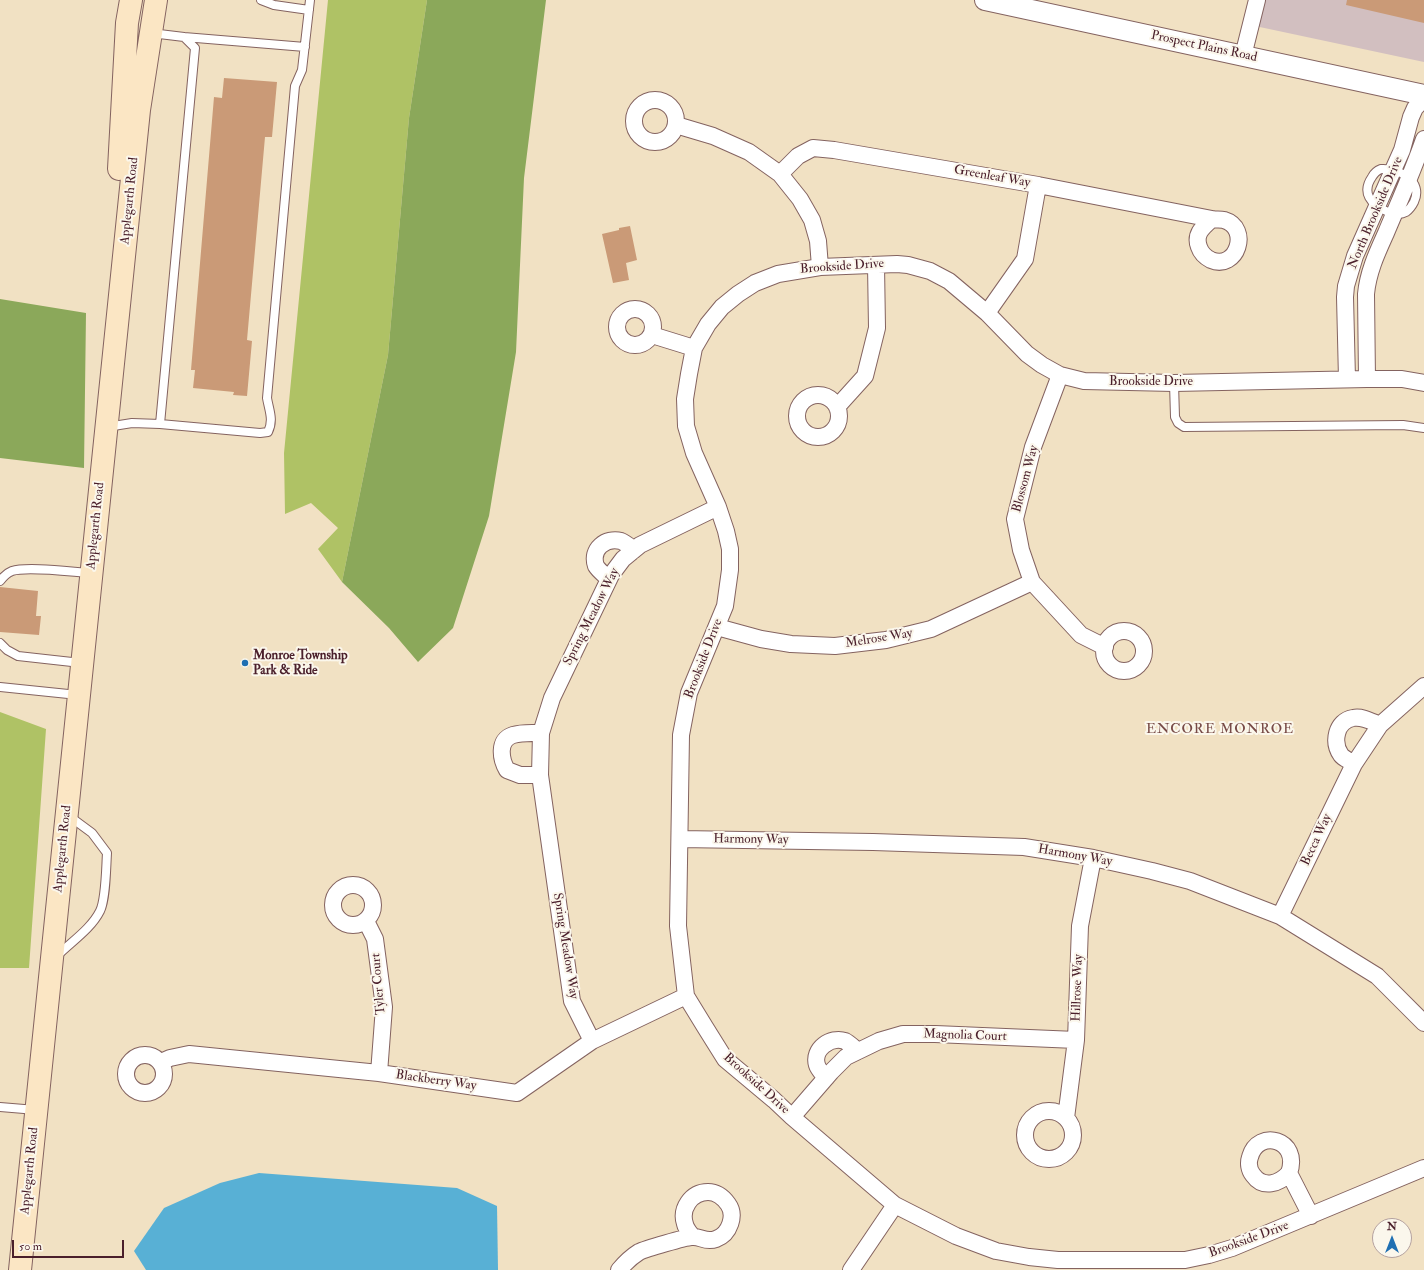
<!DOCTYPE html>
<html>
<head>
<meta charset="utf-8">
<style>
	body { margin:0 }
	#map { position:relative; width:1424px; height:1270px; overflow:hidden; background:#f1e1c3; font-family:"IM FELL Double Pica",serif }
	canvas { display:block }
	.north { position:absolute; left:1372px; top:1218px; width:40px; height:40px; box-sizing:border-box; background:#fbf7ec; border:1px solid #b4a19f; border-radius:50%; rotate:0deg; font-size:11px; font-weight:700; line-height:16px; text-align:center; color:#4a1f2b }
	.north::after { content:''; display:block; margin:auto; width:14px; height:18px; background:#1f6fb2; clip-path:polygon(50% 0,100% 100%,50% 72%,0 100%) }
	.scale { position:absolute; left:12px; top:1240px; width:112px; height:18px; box-sizing:border-box; border:2px solid #4a1f2b; border-top:0; padding-left:5px; font-size:12px; line-height:14px; white-space:nowrap; color:#4a1f2b; -webkit-text-stroke:3px #fbf7ec; paint-order:stroke }
</style>
</head>
<body>
<div id="map">
<canvas width="1424" height="1270"></canvas>
<div class="north">N</div>
<div class="scale">50 m</div>
</div>
<script>
const ctx = document.querySelector('canvas').getContext('2d');
ctx.lineJoin = 'round';
function paint(path, color) {
  ctx.fillStyle = color;
  ctx.fill(path, 'evenodd');
}
function stroke(path, color, width, dash) {
  ctx.strokeStyle = color;
  ctx.lineWidth = width;
  ctx.lineCap = dash ? 'butt' : 'round';
  ctx.setLineDash(dash || []);
  ctx.stroke(path);
}
function label(font, color, halo, rows, align = 'center') {
  ctx.font = font + ' "IM FELL Double Pica",serif';
  ctx.lineWidth = 4;
  ctx.setLineDash([]);
  ctx.textBaseline = 'middle';
  ctx.strokeStyle = halo;
  ctx.fillStyle = color;
  for (const [text, x, y, turn = 0] of rows) {
    ctx.save();
    ctx.translate(x, y);
    ctx.rotate((+turn || 0) * Math.PI / 180);
    ctx.textAlign = isNaN(turn) ? turn : align;
    if (halo) ctx.strokeText(text, 0, 0);
    ctx.fillText(text, 0, 0);
    ctx.restore();
  }
}
paint(new Path2D(`
	M1255,0h169v62l-169,-36z`), '#d2bfc0');
paint(new Path2D(`
	M328,0h99l-18,118 -21,237 -46,227 -24,-33 20,-21 -27,-25 -26,11 -1,-61z
	M0,712l46,17 -17,239h-29z`), '#afc265');
paint(new Path2D(`
	M427,0h119l-22,178 -8,174 -27,164 -36,112 -35,34 -29,-34 -47,-46 46,-227 21,-237z
	M0,299l86,14 -2,155 -84,-10z`), '#8ba85a');
paint(new Path2D(`
	M259,1173l198,15 40,18 1,64h-352l-12,-19 30,-43 56,-25z`), '#58b0d5');
paint(new Path2D(`
	M1347,0h77v23l-78,-18z
	M224,78l53,4 -5,55h-7l-18,203 5,1 -5,55 -14,-1 1,-3 -41,-4 2,-18h-4l23,-273 8,1z
	M630,226l7,34 -11,3 3,17 -16,3 -11,-49 17,-4v-2z
	M0,587l38,4 -2,25h5l-2,19 -39,-3z`), '#ca9a77');
const service = new Path2D(`
	M261,0l13,5 35,5
	M151,33l33,4 11,11 -35,376 100,9 8,-1c6,-12 1,-22 -1,-34l28,-312 7,-16 8,-70
	M184,37l121,10
	M1381,169c18,-1 43,12 33,33 -2,4 -4,7 -8,10 -7,4 -13,1 -20,-1 -15,-7 -25,-18 -14,-34 2,-4 4,-6 9,-8z
	M1174,383l1,34 3,6 6,4 219,-2 21,3
	M107,427l25,-4 28,1
	M0,581c3,-4 7,-8 12,-10 15,-5 61,1 79,2
	M0,643l7,7 11,6 63,7
	M0,687l78,8
	M57,956c14,-14 34,-27 43,-45 6,-12 6,-43 7,-58l-15,-20 -23,-17
	M0,1107l36,3`);
const minor = new Path2D(`
	M1243,56l14,-56
	M634 121a21 21 0 1 1 42 0a21 21 0 1 1-42 0Z
	M676,125l37,11 36,16 31,22 20,25 12,21 6,21 2,26
	M780,174l18,-18 15,-8 21,2 204,35 174,34
	M1212,219c4,1 8,0 12,1 27,8 13,51 -13,40 -6,-3 -10,-7 -12,-13 -5,-13 4,-20 13,-28z
	M617 327a18 18 0 1 1 36 0a18 18 0 1 1-36 0Z
	M987,313l38,-54 13,-74
	M652,335l42,13
	M1060,375l-27,72 -18,72 6,31 11,32 49,53 24,12
	M1347,379l-2,-82 1,-11 9,-30 47,-106 9,-33 4,-9 9,-9
	M1367,379l-1,-85c2,-22 11,-41 20,-61 13,-31 27,-62 38,-94
	M1424,383l-22,-4h-35l-193,4 -90,-2 -24,-6 -18,-10 -15,-11 -40,-41 -38,-32 -19,-10 -22,-6 -11,-1 -77,3 -42,7 -23,9 -17,11 -16,13 -14,17 -14,24 -5,26 -4,25 1,27 8,27 24,54 8,24 4,18v21l-5,36 -36,87 -8,42 -3,191 8,70 19,31 20,32 49,41 18,17 103,88 61,31 40,15 33,6 29,3h127l24,-5 23,-7 192,-80
	M797 416a21 21 0 1 1 42 0a21 21 0 1 1-42 0Z
	M837,407l28,-31 12,-48 -1,-63
	M609,579c-4,-4 -10,-8 -13,-13 -6,-17 10,-29 25,-25 5,2 9,6 13,9
	M717,627l44,12 30,5 44,2 51,-6 45,-11 101,-47
	M1104 651a20 20 0 1 1 40 0a20 20 0 1 1-40 0Z
	M1354,764c-3,-3 -10,-5 -13,-9 -9,-13 -5,-34 12,-37 10,-2 19,4 27,7
	M540,775h-20l-13,-5c-6,-10 -10,-30 6,-35 9,-3 19,-2 28,-2
	M680,839l193,3 151,5 69,11 59,13 38,10 90,35 97,60 47,47
	M333 905a20 20 0 1 1 40 0a20 20 0 1 1-40 0Z
	M1280,916l74,-152 26,-39 44,-39
	M366,921l9,18 9,68 -5,66
	M592,1041l-20,-40 -32,-226 1,-42 11,-35 59,-123 12,-16 17,-14 78,-38
	M126 1074a19 19 0 1 1 38 0a19 19 0 1 1-38 0Z
	M161,1062l9,-4 19,-4 190,19 138,20 75,-52 94,-45
	M826,1078c-3,-4 -8,-9 -9,-13 -5,-16 14,-29 28,-24 4,2 9,7 13,10
	M1025 1135a24 24 0 1 1 48 0a24 24 0 1 1-48 0Z
	M792,1117l39,-45 15,-15 33,-16 24,-7h32l141,6
	M1066,1118l10,-78 4,-114 13,-68
	M1289,1173c-10,11 -26,16 -36,2 -4,-5 -5,-12 -3,-18 8,-29 51,-18 39,16l22,43
	M619,1270c6,-7 12,-13 20,-18 6,-3 47,-15 53,-15 9,-1 13,6 24,2 14,-5 20,-24 12,-35 -5,-7 -12,-12 -20,-12 -17,0 -28,17 -23,32 1,5 5,9 8,13
	M851,1270l44,-65`);
const tertiary = new Path2D(`
	M985,0l439,95`);
const secondary = new Path2D(`
	M119,169l8,-146 4,-23
	M20,1270l119,-1160 17,-110`);
stroke(service, '#846360', 10);
stroke(minor, '#846360', 18);
stroke(tertiary, '#846360', 22);
stroke(secondary, '#846360', 24);
stroke(service, '#fff', 8);
stroke(minor, '#fff', 16);
stroke(tertiary, '#fff', 20);
stroke(secondary, '#fbe6c4', 22);
for (const [x, y, r, color] of [
	[245,663,4,"#1f6fb2"]
]) {
  const dot = new Path2D();
  dot.arc(x, y, r, 0, 2 * Math.PI);
  ctx.fillStyle = color;
  ctx.fill(dot);
  stroke(dot, '#fbf7ec', 1.5);
}
label('13px', '#4a1f2b', '#fbf7ec', [
	["Prospect Plains Road",1204,47,12],
	["Greenleaf Way",992,177,10],
	["Applegarth Road",130,201,-84],
	["North Brookside Drive",1376,213,-67],
	["Brookside Drive",842,267,-4],
	["Brookside Drive",1151,382],
	["Blossom Way",1026,479,-75],
	["Applegarth Road",96,526,-84],
	["Spring Meadow Way",592,617,-63],
	["Melrose Way",879,639,-9],
	["Brookside Drive",704,659,-69],
	["Harmony Way",751,840,1],
	["Becca Way",1317,840,-65],
	["Applegarth Road",63,849,-84],
	["Harmony Way",1075,856,10],
	["Spring Meadow Way",565,946,81],
	["Tyler Court",379,984,-95],
	["Hillrose Way",1078,988,-88],
	["Magnolia Court",965,1036,2],
	["Blackberry Way",436,1081,8],
	["Brookside Drive",756,1084,42],
	["Applegarth Road",30,1171,-84],
	["Brookside Drive",1249,1240,-20]
]);
label('bold 13px', '#4a1f2b', '#fbf7ec', [
	["Monroe Township",253,656],
	["Park & Ride",253,671]
], 'left');
ctx.letterSpacing = '1px';
label('14px', '#774a46', '#fbf7ec', [
	["ENCORE MONROE",1220,730]
]);
ctx.letterSpacing = '0px';
</script>
</body>
</html>
